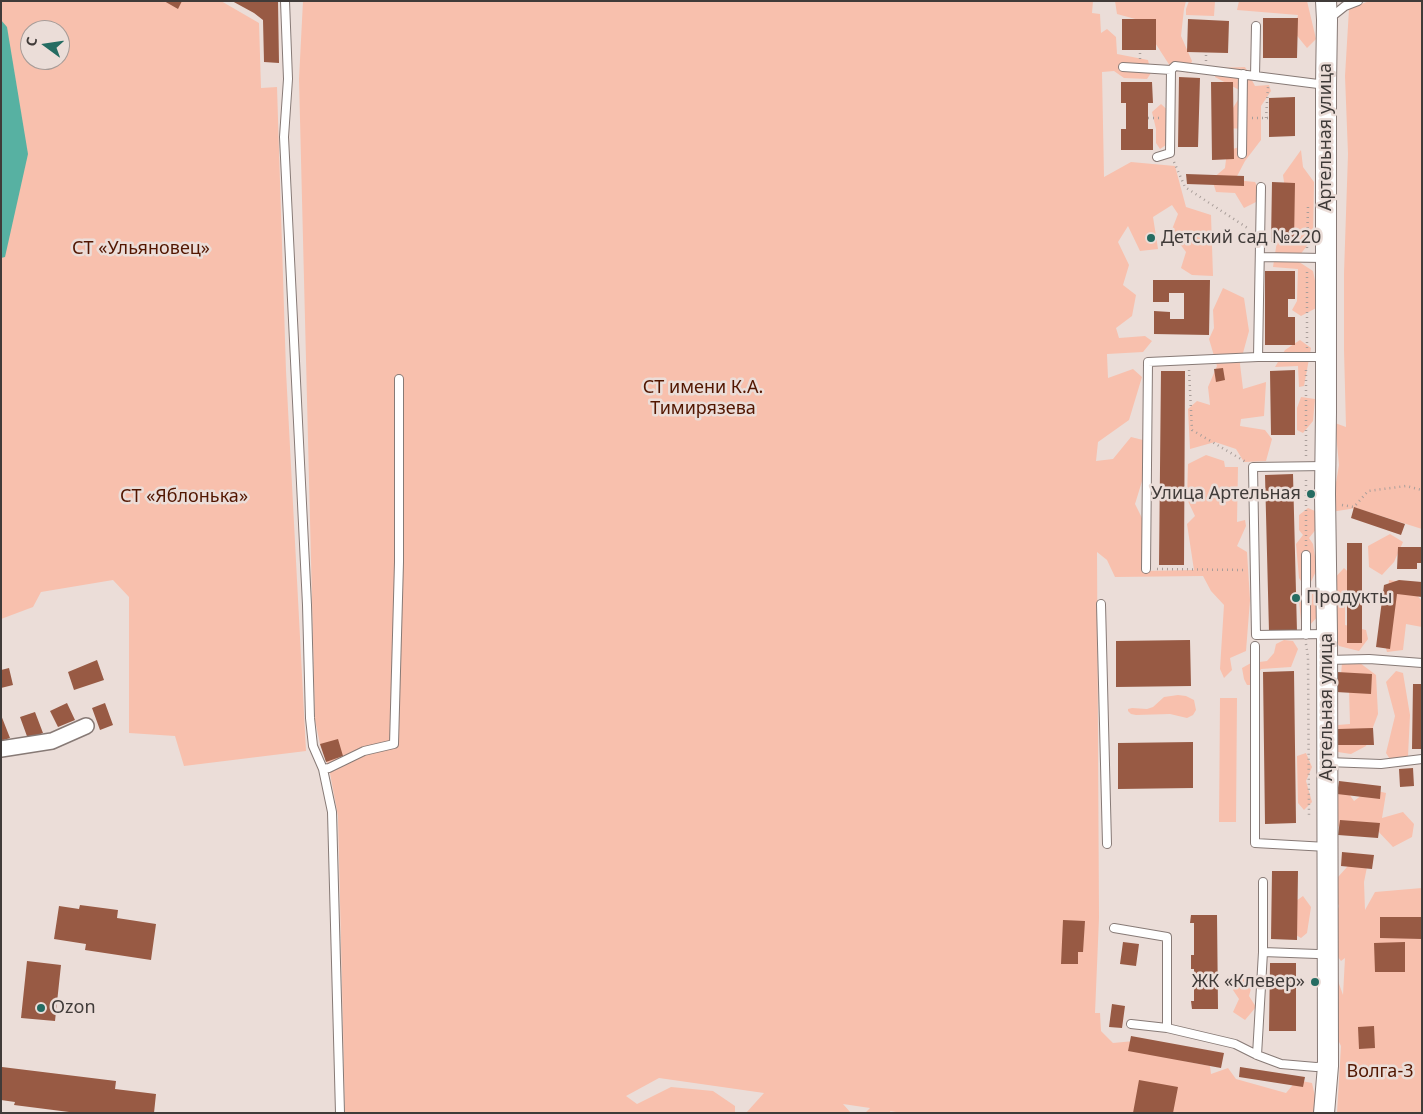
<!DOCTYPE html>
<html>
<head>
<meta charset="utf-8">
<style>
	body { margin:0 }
	#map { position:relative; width:1423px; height:1114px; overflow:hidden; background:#ebddd8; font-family:"Noto Sans",sans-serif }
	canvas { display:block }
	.frame { position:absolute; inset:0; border:2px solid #403b39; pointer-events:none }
	.north { position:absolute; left:20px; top:20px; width:50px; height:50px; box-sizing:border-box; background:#ebddd8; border:1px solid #a79c98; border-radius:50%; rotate:284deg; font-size:14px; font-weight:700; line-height:20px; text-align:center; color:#403b39 }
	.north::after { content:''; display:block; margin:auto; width:18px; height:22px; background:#256c62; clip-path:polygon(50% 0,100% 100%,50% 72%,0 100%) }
</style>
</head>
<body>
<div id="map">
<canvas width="1423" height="1114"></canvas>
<div class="frame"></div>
<div class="north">С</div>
</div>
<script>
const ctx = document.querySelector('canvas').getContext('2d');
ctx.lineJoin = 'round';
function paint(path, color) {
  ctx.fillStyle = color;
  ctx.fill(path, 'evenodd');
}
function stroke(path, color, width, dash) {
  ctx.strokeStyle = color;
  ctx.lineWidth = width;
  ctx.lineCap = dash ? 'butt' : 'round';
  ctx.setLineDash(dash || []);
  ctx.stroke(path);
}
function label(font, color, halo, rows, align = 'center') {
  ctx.font = font + ' "Noto Sans",sans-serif';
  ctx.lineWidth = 5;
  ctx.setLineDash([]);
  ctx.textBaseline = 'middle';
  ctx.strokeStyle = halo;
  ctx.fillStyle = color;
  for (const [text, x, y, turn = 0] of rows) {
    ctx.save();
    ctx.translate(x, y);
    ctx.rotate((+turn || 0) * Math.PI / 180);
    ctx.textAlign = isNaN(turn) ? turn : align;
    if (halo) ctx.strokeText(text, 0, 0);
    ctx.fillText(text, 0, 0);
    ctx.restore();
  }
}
paint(new Path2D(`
	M1,1h220l38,22 2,65 16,-1 9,284 20,380 -122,15 -9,-30 -46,-3v-136l-16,-17 -72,12 -8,15 -32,12zM30,30h30v30h-30z
	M303,1h790l-1,12 8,1 1,19 6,-4 9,8 1,17 31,6 3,13 -4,6 -23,-1 -10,-7 -12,1 2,105 27,-15 44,4 11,41 25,8 2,61 -21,-1 -11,-7 5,-16 -15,-20 7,-18 -6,-9 -19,12 5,32 -18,2 -12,-25 -10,16 11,23 -6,20 13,10 -4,21 -16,12 3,10 26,-2 7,5 -9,11 -36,2 1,24 25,-9 9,8 -13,43 -31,22 -2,19 17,-2 18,-22 12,3v38l-8,26 8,16 1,51 50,-1 -7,-46 8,-8 -8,-17 1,-35 18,-9 18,6 1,6h13l-1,55 8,-2 1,6 -9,20 10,6 3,48 -4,51 -16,7 2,12 -8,8 -4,-9 4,-64 -13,-14 -8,-15 -88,1 -8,-17 -10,-8 2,366 -4,95h5l1,18 12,12 21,-2 48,17 2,3 26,5 1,8 17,-6 8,11 50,14 11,-13 15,3 6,26 -2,4h-414l-12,-2 1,2h-26l5,-5 -27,-4 8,9h-105l18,-20 -105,-15 -33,18 11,8 34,-17 42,4 22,15v7h-390l-7,-297 -9,-48 -9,-24 -5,-24 -16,-641z
	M1115,1h71l-2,8 -3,27 11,25 -4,12 -18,-7 -18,-28 -2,-15 -33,-9z
	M1189,1h26l-1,15 -28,-1v-6z
	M1239,1h68l9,38 -9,9 -13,-16 4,-17 -61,-5z
	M1369,1h53v528l-66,-21 -25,4 8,-47 -4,-42 11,4 -2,-77v-77l4,-119 -3,-78 4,-67z
	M1245,67l10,19 14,-1 2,6 -10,15v34l-16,21 -10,19 20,2 9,16 -20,10 -9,-15 -19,-1 -4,-13 13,-11 2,-17 18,-6 1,-16 -20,-1 -2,-6 19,-30 -28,-15 2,-9z
	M1161,104l13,12 -2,25 -12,8 -4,-6v-14l-4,-17z
	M1301,150l2,17 11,15 -1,56 -17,22 17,11 4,19 1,17 -17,9 -9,-6 5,-9 1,-32 -25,-2 12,-78 -2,-14z
	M1223,288l21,10 5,33 -9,33 3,25 23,-7 -2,34 -23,3 -1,7 25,4 7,9 -6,22 -22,1 -8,-13 -21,-7 -25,7 -2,-40 9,-8 13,4 -2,-18 9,-21 -8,-27 5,-11 -1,-18z
	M1300,340l11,8 -7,38 -5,1 -1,-21 -23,1 10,-17z
	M1301,397l14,2 -2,22 -10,12 -6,-3v-22z
	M1308,508l7,3 2,17 -8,10 4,6 4,25 -8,17 8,14 2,15 -10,11 -8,-5 -2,-20 6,-14 -6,-9 -3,-34 7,-9 -4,-5v-15z
	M1390,534l13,8 -9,20 -12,13 -13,-8 -1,-21z
	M1344,568l15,14 -14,9v34l21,5 2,9 -9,12 -20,-5 -9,-16 -1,-46z
	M1389,580l17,3 16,18v26l-16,-3 -3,26 -16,2 -3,-10z
	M1284,640l9,1 5,8 -7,18 -30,2 -9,16h-5l-3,-6 -2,-11 9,-5 16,-2 7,-8 2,-9z
	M1342,663h18l16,12 2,39 -12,32 -15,8 -20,-3 -1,-12 8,-14 12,-1 -1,-34 -8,-15z
	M1396,671l7,2 7,42 -2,41 -17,5 -5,-8 9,-37 -9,-34z
	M1178,695l8,1 8,4 2,10 -3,5 -6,3 -17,-4 -34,1 -5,-1 -3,-3v-2l4,-1 15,1 6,-2 11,-10z
	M1220,698h17l-1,124h-17z
	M1306,753l6,14 -6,14 6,21 -8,8 -6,-7 -1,-47z
	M1344,787l10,14 16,-12 16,4 -4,25 21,-6 11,12 -2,13 -19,10 -18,-19 -28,5 -17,-13v-27z
	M1355,858l13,4 -4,20 1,28 10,-18 47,-4v225h-85l4,-67 -2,-4 -14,3 -1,-48 14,-16 5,14 2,-37 -4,3 -9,-12 -1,-23 8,-20 -9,-20z
	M1303,896l8,11 -4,26 -6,5 -12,-7v-25z
	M1243,978l9,7 -3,11 7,11 -11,13 -12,-8 6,-13 -6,-9z`), '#f8c0ad');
paint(new Path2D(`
	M1,20l6,7 21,127 -23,103 -4,1z`), '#57b1a2');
paint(new Path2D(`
	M164,1h18l-4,8z
	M232,1h46l1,62 -15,-1 -1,-42 -9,-7z
	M1263,18h35l-1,40h-34z
	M1122,19h34v31h-34z
	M1188,19l41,2 -1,32 -41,-1z
	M1179,77l21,1 -2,69h-20z
	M1121,82h31l1,21h-5v26h5v21h-32v-21h5v-26h-5z
	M1211,82h22l1,77 -22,1z
	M1295,97v39l-26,1v-39z
	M1186,174l58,2v10l-57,-2z
	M1272,182l23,1 -1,59h-23z
	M1265,271h30v28h-7v18h7v28h-30z
	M1153,280h57l-1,55 -55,-1v-23l16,1v7h14v-26h-15v9h-16z
	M1223,368l2,12 -9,2 -2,-13z
	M1295,370v65h-24l-1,-64z
	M1161,371h24l-1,194h-25z
	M1293,474l4,158h-28l-4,-157z
	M1354,507l51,17 -4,11 -50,-17z
	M1347,543h15v100h-15z
	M1398,547h24v16h-5v6h-20z
	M1399,580l23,2v15l-25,-3 -7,55 -14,-2 8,-62z
	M1190,640l1,46 -75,1v-46z
	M97,660l7,20 -30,10 -6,-18z
	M9,668l4,17 -12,3v-18z
	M1294,671l2,152 -31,1 -2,-152z
	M1337,672l35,2 -1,20 -35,-2z
	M1413,684h9v65h-10z
	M67,703l8,17 -17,7 -8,-16z
	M105,703l8,22 -13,5 -8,-22z
	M35,712l8,21 -15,6 -8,-22z
	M1,715l9,23 -9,3z
	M1373,728l1,17h-36v-16z
	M338,739l5,17 -17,6 -6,-18z
	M1193,742v46l-75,1v-46z
	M1413,768l1,18 -14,1 -1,-18z
	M1339,781l42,5 -1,13 -43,-5z
	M1340,820l40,3 -2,15 -40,-3z
	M1342,852l32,3 -2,14 -31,-3z
	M1272,871h26l-1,69 -26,-1z
	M80,905l38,5 -1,8 39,6 -5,36 -66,-10 1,-6 -32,-5 5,-33 20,3z
	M1191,915h26l1,94h-26l-1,-8h3v-32h-3v-14h3v-32h-4z
	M1380,917h42v22l-42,-1z
	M1063,920l22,1 -2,31h-5v12h-17z
	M1123,942l16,2 -3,22 -16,-2z
	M1405,942v30h-30l-1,-29z
	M27,961l34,4 -6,56 -34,-3z
	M1270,963h26v68h-27z
	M1112,1004l13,2 -3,22 -13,-1z
	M1374,1026l1,22 -16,1 -1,-22z
	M1131,1036l93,17 -3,15 -93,-17z
	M2,1067l114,14 -1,8 41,5 -2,19h-77l-63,-8 1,-3 -14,-2z
	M1240,1067l65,10 -2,10 -64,-10z
	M1139,1080l39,7 -5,26h-40z`), '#985a44');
const lane = new Path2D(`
	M285,1l3,78 -4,58 23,468 3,113 3,28 10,23 9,43 8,301
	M1330,18l15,-12 13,-5
	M1256,26l-1,50 71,9
	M1123,67l48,3
	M1242,154l1,-80
	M1157,157l13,-4 1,-83 4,-4 80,10
	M1260,257l64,1
	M1258,357l3,-170
	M1325,466l-72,1 3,168 71,-1
	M1146,569l2,-207 110,-5h66
	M1101,604l6,240
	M1306,635v-80
	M1255,646v197l72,4
	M1327,660l42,-1 53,4
	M1327,762l54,2 41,-5
	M323,769l6,-1 35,-17 30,-7 5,-182v-183
	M1263,882v70l54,2 10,-1
	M1114,928l53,9v91
	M1131,1024l36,4 68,16 22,11 24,9 35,3 10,-1
	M1257,1055l6,-103`);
const street = new Path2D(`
	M1,749l51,-8 34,-15`);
const secondary = new Path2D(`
	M1324,1113l4,-47 -1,-432 -2,-140 1,-82v-327l1,-65 -1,-19`);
stroke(lane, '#877a76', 10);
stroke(street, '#877a76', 18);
stroke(secondary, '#877a76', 22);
stroke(new Path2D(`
	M1140,59v-9
	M1206,61v-8
	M1148,118h14
	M1252,118h17
	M1266,118l2,-31
	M1174,162l11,25 64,42
	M1307,248l1,-42
	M1307,348v-79
	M1189,370l3,60 54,32
	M1306,456v-90
	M1342,505l12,2 14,-16 38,-5 16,4
	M1306,546v-70
	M1157,569l87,1
	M1306,644l2,13 1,161`), '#a99e9a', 2.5, [1, 4]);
stroke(lane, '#fff', 8);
stroke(street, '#fff', 15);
stroke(secondary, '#fff', 20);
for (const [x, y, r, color] of [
	[1151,238,5,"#256c62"],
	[1311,494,5,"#256c62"],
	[1296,598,5,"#256c62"],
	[1315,982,5,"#256c62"],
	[41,1008,5,"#256c62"]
]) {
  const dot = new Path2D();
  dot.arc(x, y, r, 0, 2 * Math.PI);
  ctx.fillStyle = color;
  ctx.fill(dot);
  stroke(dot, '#ebddd8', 2);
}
label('18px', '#403b39', '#ebddd8', [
	["Артельная улица",1326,137,-90],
	["Артельная улица",1327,707,-90]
]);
label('18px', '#403b39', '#ebddd8', [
	["Детский сад №220",1161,238],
	["Улица Артельная",1301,494,"right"],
	["Продукты",1306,598],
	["ЖК «Клевер»",1305,982,"right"],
	["Ozon",51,1008]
], 'left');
label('18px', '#521600', '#ebddd8', [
	["СТ «Ульяновец»",141,249],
	["СТ имени К.А.",703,388],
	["Тимирязева",703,409],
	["СТ «Яблонька»",184,497],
	["Волга-3",1380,1072]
]);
</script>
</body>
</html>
